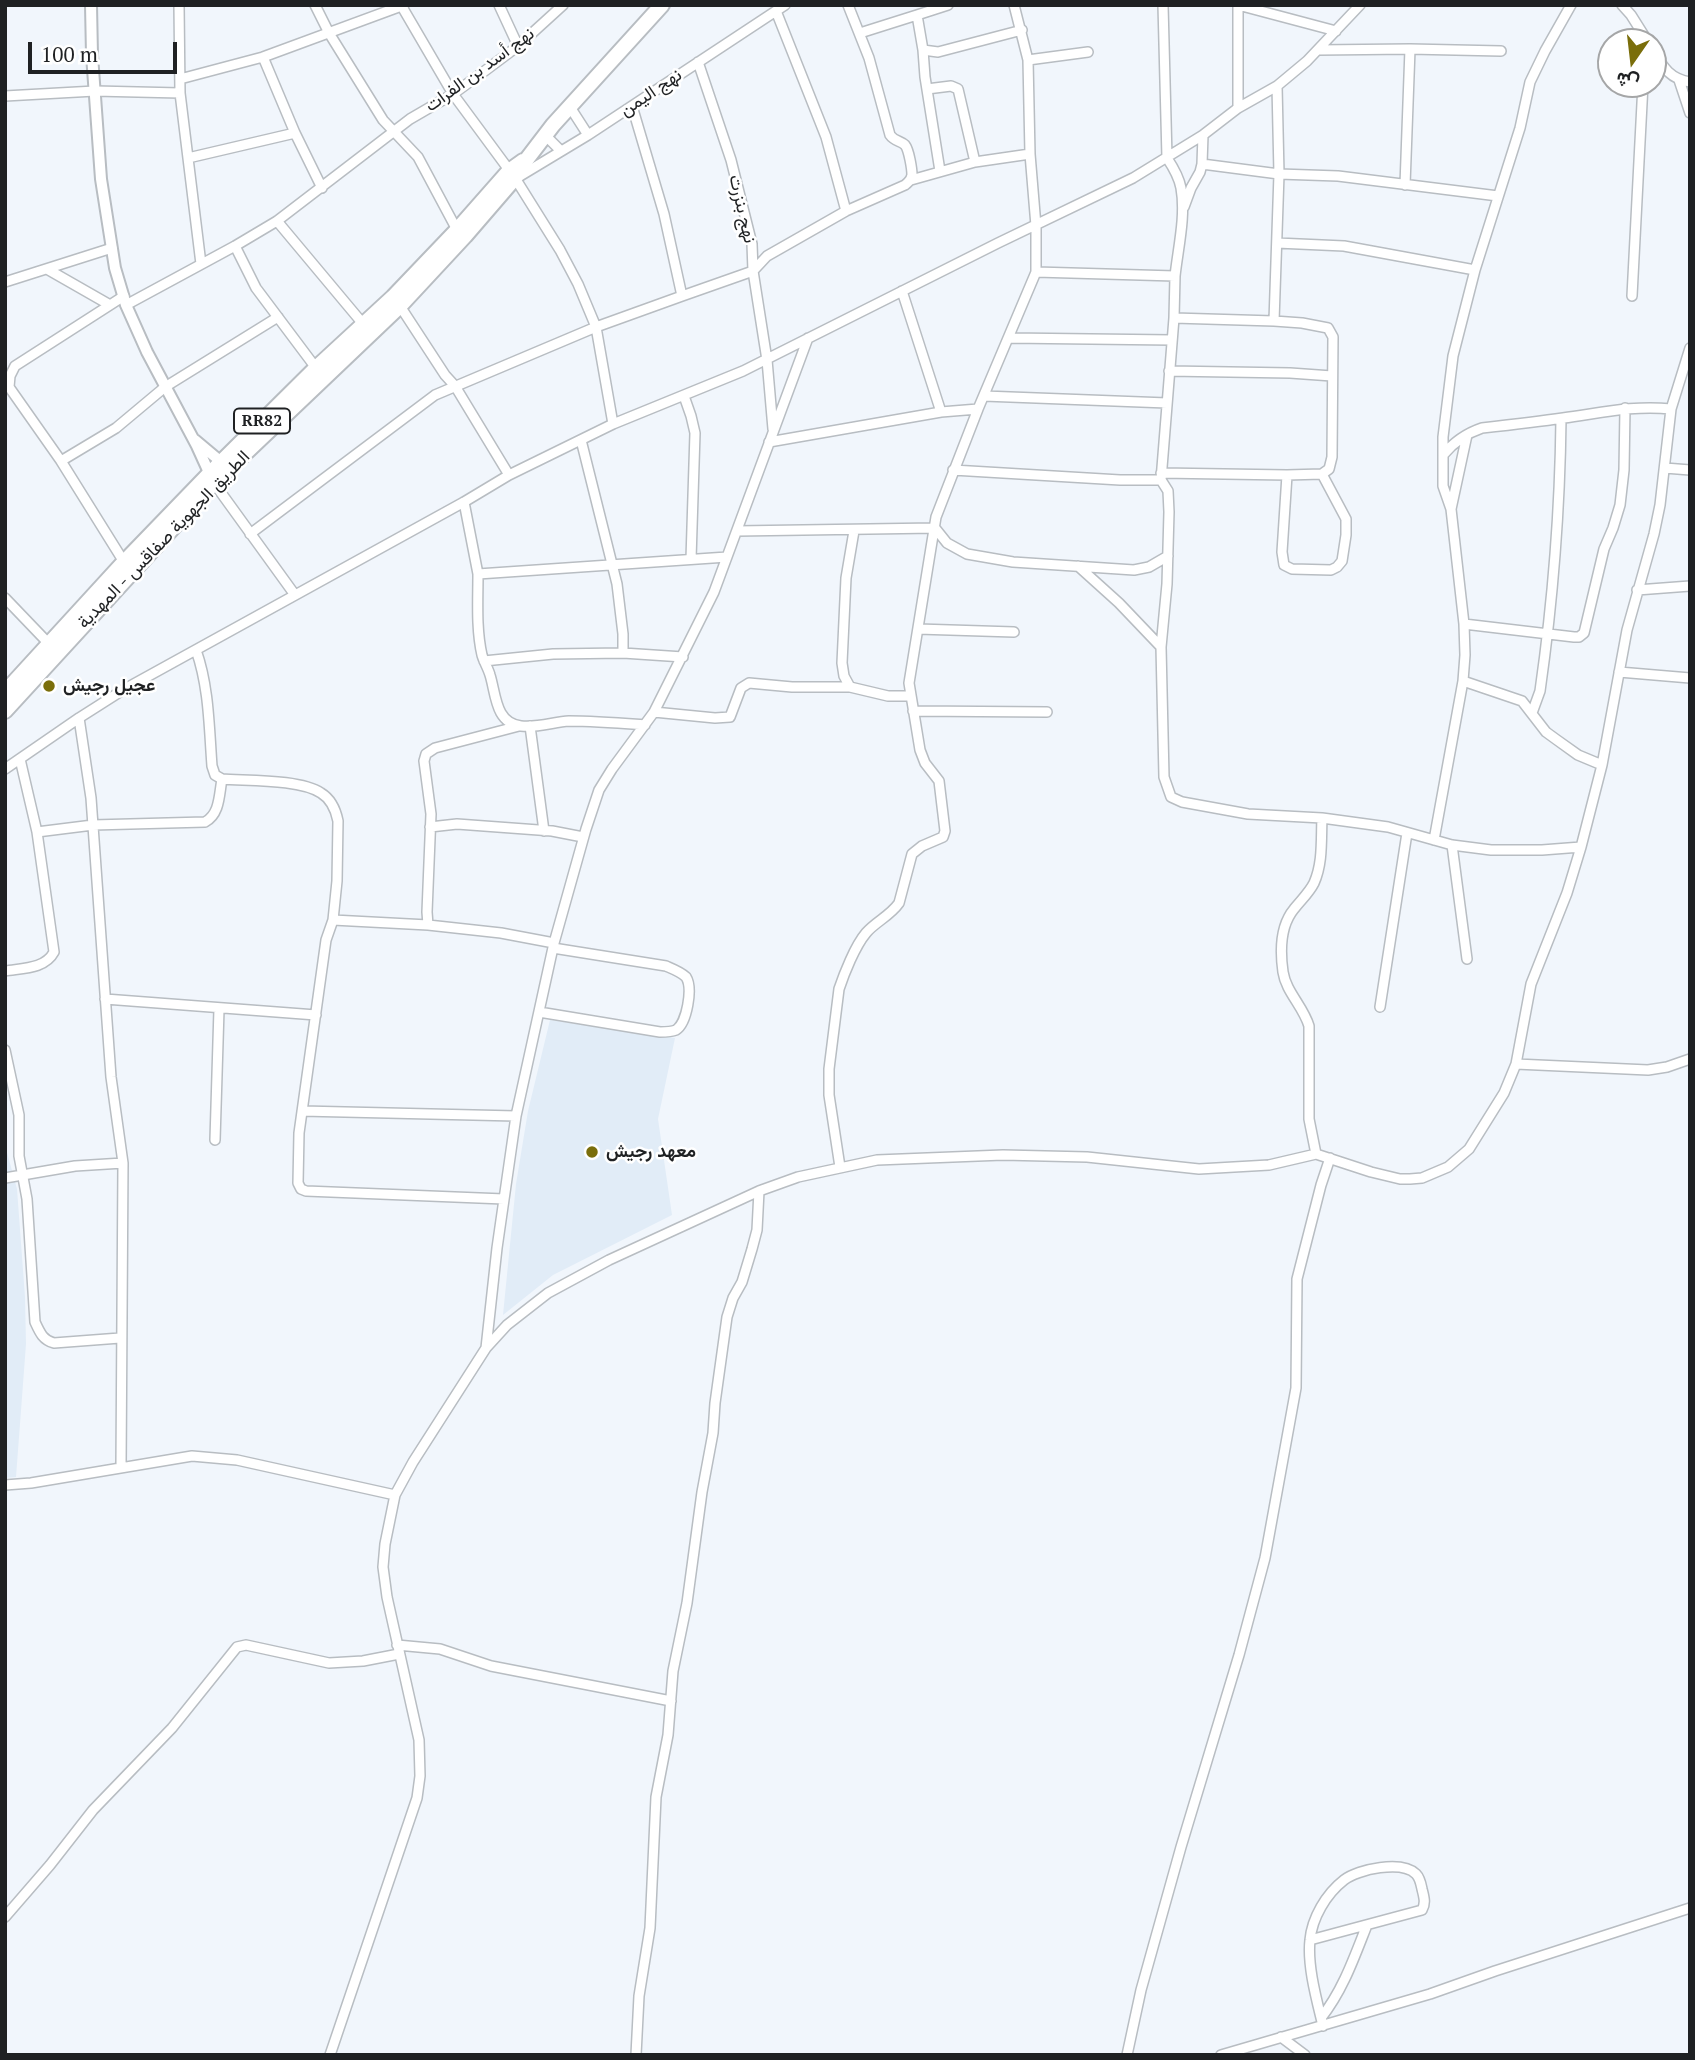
<!DOCTYPE html>
<html>
<head>
<meta charset="utf-8">
<style>
	body { margin:0 }
	#map { position:relative; width:1695px; height:2060px; overflow:hidden; background:#f1f6fc; font-family:"PT Serif",Vazirmatn,serif }
	canvas { display:block }
	.frame { position:absolute; inset:0; border:7px solid #1f2123; pointer-events:none }
	.north { position:absolute; left:1597px; top:28px; width:70px; height:70px; box-sizing:border-box; background:#fff; border:2px solid #a5a6a7; border-radius:50%; rotate:194deg; font-size:19px; font-weight:700; line-height:28px; text-align:center; color:#1f2123 }
	.north::after { content:''; display:block; margin:auto; width:24px; height:32px; background:#7a6e0b; clip-path:polygon(50% 0,100% 100%,50% 72%,0 100%) }
	.scale { position:absolute; left:28px; top:42px; width:149px; height:32px; box-sizing:border-box; border:4px solid #1f2123; border-top:0; padding-left:9px; font-size:21px; line-height:24px; white-space:nowrap; color:#1f2123; -webkit-text-stroke:5px #fff; paint-order:stroke }
</style>
</head>
<body>
<div id="map">
<canvas width="1695" height="2060"></canvas>
<div class="frame"></div>
<div class="north">ش</div>
<div class="scale">100 m</div>
</div>
<script>
const ctx = document.querySelector('canvas').getContext('2d');
ctx.lineJoin = 'round';
function paint(path, color) {
  ctx.fillStyle = color;
  ctx.fill(path, 'evenodd');
}
function stroke(path, color, width, dash) {
  ctx.strokeStyle = color;
  ctx.lineWidth = width;
  ctx.lineCap = dash ? 'butt' : 'round';
  ctx.setLineDash(dash || []);
  ctx.stroke(path);
}
function label(font, color, halo, rows, align = 'center') {
  ctx.font = font + ' "PT Serif",Vazirmatn,serif';
  ctx.lineWidth = 5;
  ctx.setLineDash([]);
  ctx.textBaseline = 'middle';
  ctx.strokeStyle = halo;
  ctx.fillStyle = color;
  for (const [text, x, y, turn = 0] of rows) {
    ctx.save();
    ctx.translate(x, y);
    ctx.rotate((+turn || 0) * Math.PI / 180);
    ctx.textAlign = isNaN(turn) ? turn : align;
    if (halo) ctx.strokeText(text, 0, 0);
    ctx.fillText(text, 0, 0);
    ctx.restore();
  }
}
paint(new Path2D(`
	M550,1020l125,18 -17,81 14,96 -119,60 -50,40 13,-131 12,-73z
	M5,1145l12,44 8,108 1,47 -10,133 -11,1z`), '#e1ecf7');
const minor = new Path2D(`
	M179,5l1,88 21,171
	M315,5l14,28 54,87 35,37 39,73
	M401,5l52,89 62,84 45,72 18,34 18,43 17,97
	M499,5l19,41
	M948,5l-31,10 6,35 15,2 84,-22
	M1622,5l9,10 17,27
	M776,11l50,126 20,74
	M860,33l57,-18
	M1410,49l91,2
	M923,50l2,27 15,94
	M1318,50l92,-1 -5,136
	M1653,51c10,16 17,28 37,31
	M263,57l32,76 27,55
	M1028,60l60,-8
	M698,62l33,98 21,84 1,27 14,89 6,69
	M180,79l83,-22 141,-52
	M1679,80l11,33
	M927,89l24,-3 7,3 17,73 55,-8
	M5,96l90,-5 85,2
	M632,106l32,108 18,82 71,-25 14,-15 79,-45 59,-26c4,-4 6,-4 7,-10 0,-6 -3,-25 -7,-30 -4,-4 -11,-4 -15,-10l-21,-77 -21,-53
	M570,107l18,28
	M1238,108v-103l98,26
	M545,135l16,16
	M188,158l107,-25
	M1202,164l77,10 59,2 160,20
	M520,176l68,-41 197,-130
	M911,180l64,-18
	M1184,207l7,-19 9,-16 2,-8 1,-29
	M277,221l87,104
	M1277,243l67,3 131,24
	M235,246l21,42 60,80
	M47,269l63,36
	M1036,272l139,4c3,-28 11,-60 6,-88 -2,-11 -8,-21 -14,-30l-4,-153
	M1175,276l-1,42 100,3 5,-147 -2,-88
	M5,282l107,-34
	M902,291l39,121 37,-3
	M1632,296l11,-212
	M398,303l47,72 10,11 54,89
	M126,305l109,-59 42,-25 133,-102 43,-25 33,-24 32,-24 45,-41
	M1009,338l163,2
	M1169,371l121,2 42,3
	M684,396l7,20 4,17 -4,126
	M984,396l183,7
	M581,440l36,144 6,50v19
	M769,442l172,-30
	M1443,455c10,-12 24,-22 39,-27 27,-3 54,-6 81,-10 38,-5 70,-13 108,-9
	M61,461l-52,-74 1,-11 5,-10 109,-70
	M1665,468l25,2
	M953,470l167,10h41l13,-162
	M1161,473l126,2 35,-1 7,-5 3,-12 1,-120 -5,-9 -26,-5 -28,-2
	M1287,475l-5,77 2,13 8,4 39,1 6,-3 5,-6 4,-26v-16l-24,-45
	M1161,480l7,11 1,21 -2,72 -6,63 3,130 7,20 11,5 66,12 74,4 66,9 64,18 39,5h51l39,-3
	M214,483l81,112
	M464,502l14,72 249,-17
	M1451,509l16,-74
	M737,531l198,-3 12,15 20,11 46,8 121,8 15,-3 19,-11
	M250,534l185,-139 161,-68 86,-31
	M124,562l-63,-101 55,-33 49,-41 113,-70
	M1078,566l41,37 42,44
	M478,574c0,26 -2,55 4,81 2,7 6,13 8,20 6,19 5,48 31,51 16,2 33,-4 48,-5 26,0 50,2 76,4
	M1637,590l53,-4
	M5,598l47,49
	M1464,624l110,13h5l5,-4 20,-84 9,-21 7,-23 4,-35 1,-62
	M918,629l96,3
	M196,650c13,37 13,76 16,116l3,9 7,4c26,2 78,0 99,14 10,6 15,18 17,28l-1,60 -4,39
	M484,661l69,-7 70,-1 60,4
	M1619,672l71,6
	M1463,681l59,20 24,31 11,8 21,15 24,10
	M850,687l-6,-11 -2,-13 4,-85 8,-47
	M913,711l134,1
	M654,712l61,6 15,-1 11,-29 8,-5 43,4h58l38,9h22
	M1532,713l8,-22c13,-91 20,-181 21,-272
	M79,718l12,80 20,279 12,86
	M519,726l-84,22 -9,6 -2,7 7,53 -4,98 1,13 73,8 53,10
	M530,726l14,105
	M20,759l17,73 56,-7 112,-3c15,-8 14,-27 17,-43
	M5,769l74,-51 44,-28 341,-188 45,-27 104,-51 130,-53 255,-128 135,-65 70,-43 35,-27 39,-22 30,-25 53,-56
	M430,827l27,-3 95,7 31,6
	M1434,840l29,-159 2,-26 -1,-31 -13,-115 -8,-23v-49l10,-81 22,-86 45,-142 10,-46 15,-31 26,-46
	M1452,845l15,114
	M428,925l-95,-5 -7,20 -27,193 -1,50 3,6 5,2 198,8
	M5,971c18,-3 40,-2 49,-19l-17,-120
	M105,999l211,16
	M1380,1007l27,-174
	M539,1012l121,20c5,0 11,0 16,-2 11,-7 17,-42 10,-53 -5,-5 -13,-8 -20,-11l-113,-18
	M5,1050l14,65v41l8,43 8,123c5,11 8,18 19,21l66,-5
	M1516,1064l132,6 19,-3 23,-8
	M302,1111l214,5
	M215,1140l4,-131
	M1316,1154l-7,-35v-93c-6,-20 -23,-34 -26,-54 -3,-21 -3,-46 11,-63 7,-9 15,-16 20,-26 9,-20 7,-43 8,-65
	M840,1167l-11,-72v-26l10,-80c5,-15 16,-43 27,-56 9,-11 24,-17 33,-30l13,-49 10,-8 21,-9 2,-6 -6,-50 -14,-18 -5,-13 -11,-67 27,-166 42,-108 58,-137v-46l-6,-72 -2,-94 -14,-55
	M5,1178l70,-12 48,-3 -2,304
	M486,1348l11,-100 19,-132 38,-173 32,-114 13,-39 13,-21 42,-57 60,-120 94,-254
	M5,1485l26,-2 161,-27 45,4 158,35
	M397,1645l43,4 51,17 180,35
	M5,1917l45,-52 43,-55 79,-82 65,-81 9,-2 83,18 34,-2 36,-7
	M1310,1940l112,-30c4,-7 2,-13 0,-21 -1,-5 -2,-11 -6,-15 -14,-14 -58,-5 -72,6 -18,14 -32,38 -34,60 -3,26 7,61 13,86
	M1321,2018c22,-28 33,-60 46,-93
	M1281,2037l24,18
	M330,2055l87,-257 3,-22 -1,-36 -32,-143 -4,-30 2,-23 10,-49 18,-33 73,-114 21,-23 41,-32 61,-33 150,-69 39,-14 79,-17 126,-5 84,2 112,12 70,-4 47,-11 55,18 29,7h10l12,-1 26,-11 21,-18 35,-56 12,-29 15,-80 36,-91 14,-46 21,-82 25,-135 27,-96 6,-29 11,-96 19,-61
	M636,2055l3,-59 11,-68 6,-131 12,-62 5,-64 14,-68 15,-111 11,-59 2,-30 12,-86 6,-19 9,-16 10,-33 5,-19 2,-39
	M1127,2055l14,-65 40,-143 58,-192 26,-97 31,-170 1,-109 24,-94 9,-27
	M1221,2055l209,-61 65,-23 195,-63`);
const tertiary = new Path2D(`
	M91,5l1,50 9,124 14,89 11,37 21,47 50,94 15,33
	M195,440l31,26`);
const primary = new Path2D(`
	M5,692l119,-130 85,-88 107,-106 77,-71 64,-67 52,-59 14,-10
	M5,711l209,-228 186,-177 65,-70 50,-58 12,-19 26,-34 109,-120`);
stroke(minor, '#b8bdc2', 12);
stroke(tertiary, '#b8bdc2', 14);
stroke(primary, '#b8bdc2', 18);
stroke(minor, '#fff', 9);
stroke(tertiary, '#fff', 10);
stroke(primary, '#fff', 14);
for (const [x, y, r, color] of [
	[49,686,7,"#7a6e0b"],
	[592,1152,7,"#7a6e0b"]
]) {
  const dot = new Path2D();
  dot.arc(x, y, r, 0, 2 * Math.PI);
  ctx.fillStyle = color;
  ctx.fill(dot);
  stroke(dot, '#fff', 2.5);
}
for (const [x, y, w] of [
	[262,421,56]
]) {
  const box = new Path2D();
  box.roundRect(x - w / 2, y - 12.5, w, 25, 5);
  ctx.fillStyle = '#fff';
  ctx.fill(box);
  stroke(box, '#1f2123', 2);
}
label('bold 16px', '#1f2123', null, [
	["RR82",262,421]
]);
label('18px', '#1f2123', '#fff', [
	["نهج أسد بن الفرات",480,70,-36],
	["نهج اليمن",651,93,-34],
	["نهج بنزرت",742,209,77],
	["الطريق الجهوية صفاقس - المهدية",164,540,-46]
]);
label('bold 18px', '#1f2123', '#fff', [
	["عجيل رجيش",63,686],
	["معهد رجيش",606,1152]
], 'left');
</script>
</body>
</html>
